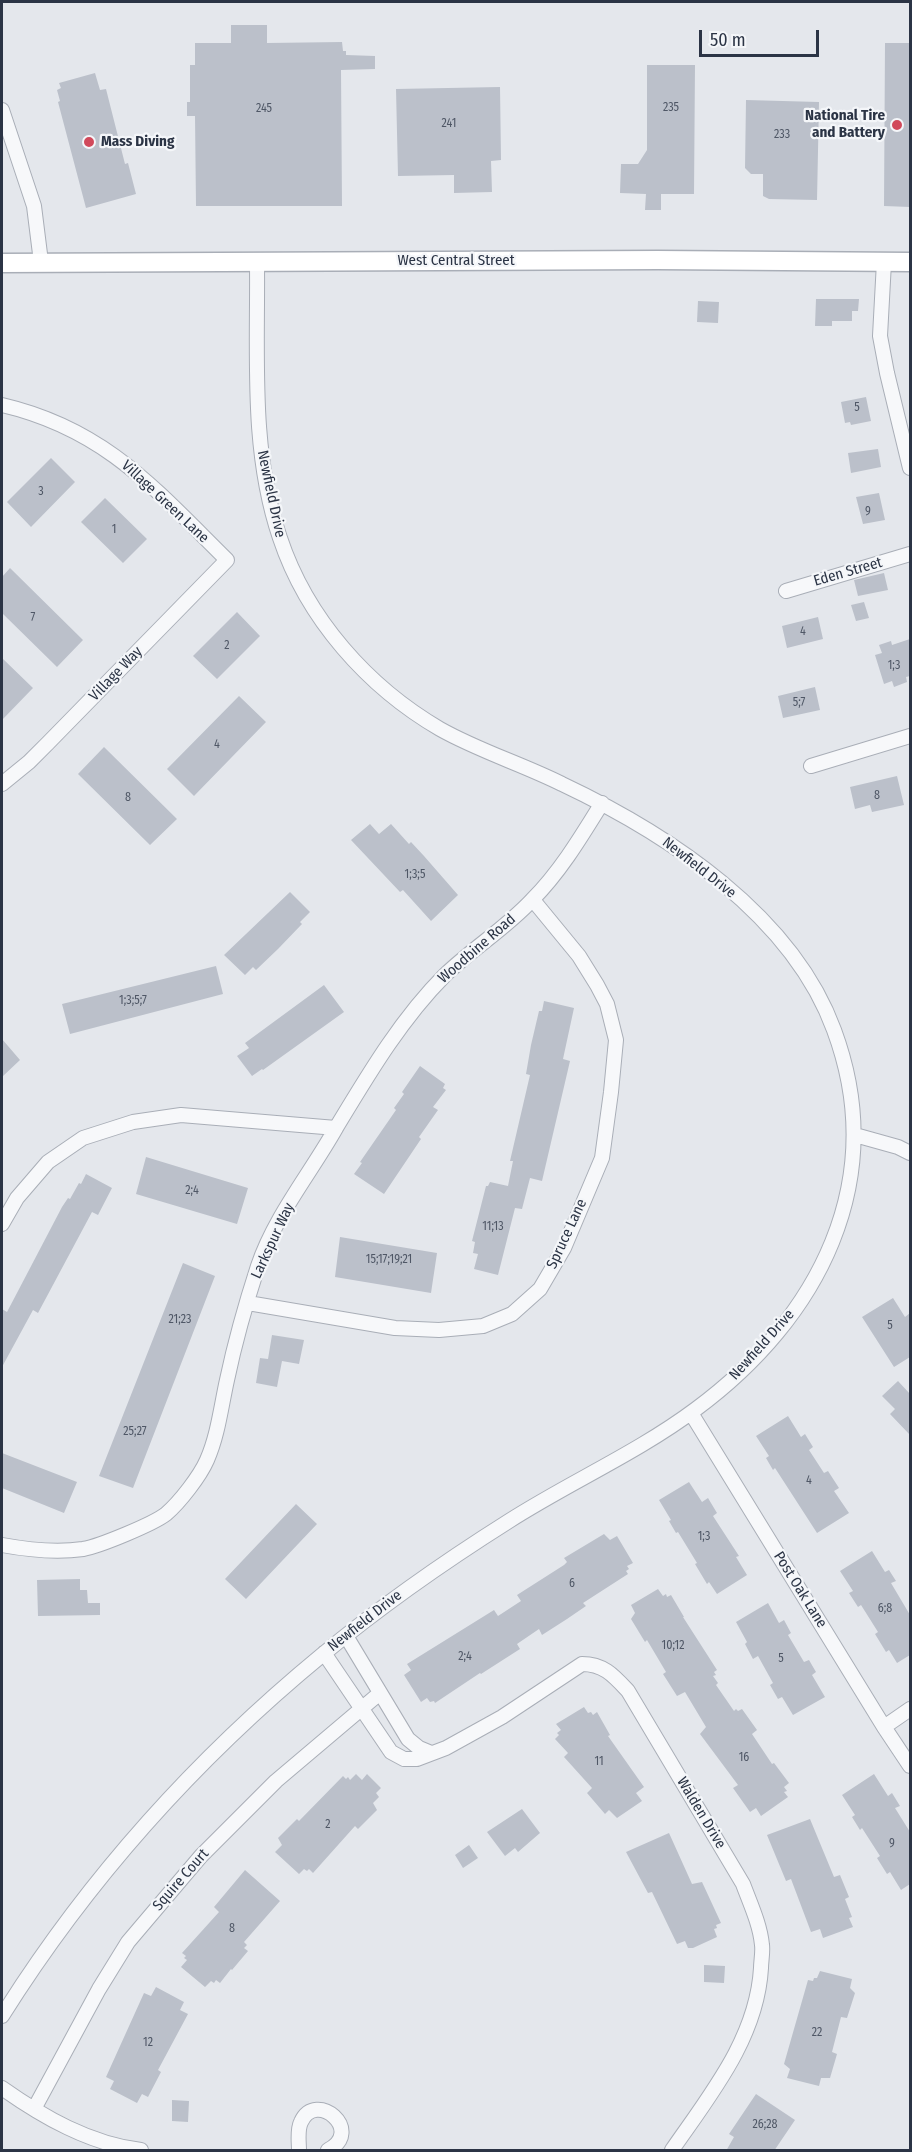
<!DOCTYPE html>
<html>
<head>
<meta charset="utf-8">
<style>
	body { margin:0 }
	#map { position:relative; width:912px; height:2152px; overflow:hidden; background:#e4e7ec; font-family:"Fira Sans Condensed",sans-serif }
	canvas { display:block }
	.frame { position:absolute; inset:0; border:3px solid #2b3445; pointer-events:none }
	.scale { position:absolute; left:699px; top:30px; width:120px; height:27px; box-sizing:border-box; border:3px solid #2b3445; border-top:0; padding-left:8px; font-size:18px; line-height:21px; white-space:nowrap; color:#2b3445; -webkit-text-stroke:4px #f4f6f9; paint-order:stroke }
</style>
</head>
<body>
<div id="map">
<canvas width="912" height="2152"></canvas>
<div class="frame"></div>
<div class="scale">50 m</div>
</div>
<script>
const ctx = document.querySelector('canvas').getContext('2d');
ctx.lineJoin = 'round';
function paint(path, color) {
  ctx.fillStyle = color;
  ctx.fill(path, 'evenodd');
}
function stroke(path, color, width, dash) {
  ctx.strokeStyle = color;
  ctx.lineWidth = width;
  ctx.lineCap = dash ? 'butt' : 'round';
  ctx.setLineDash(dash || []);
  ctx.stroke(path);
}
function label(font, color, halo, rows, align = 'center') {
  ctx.font = font + ' "Fira Sans Condensed",sans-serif';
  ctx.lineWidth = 4.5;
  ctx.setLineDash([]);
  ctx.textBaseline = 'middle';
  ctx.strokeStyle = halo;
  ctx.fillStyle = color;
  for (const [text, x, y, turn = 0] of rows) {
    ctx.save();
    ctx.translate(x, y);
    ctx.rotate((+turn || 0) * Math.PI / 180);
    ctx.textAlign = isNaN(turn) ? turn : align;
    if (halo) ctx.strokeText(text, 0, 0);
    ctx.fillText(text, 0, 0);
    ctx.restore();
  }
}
paint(new Path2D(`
	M231,25h36v18l75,-1 1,9h3v4l29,1v13l-34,1 1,136h-146l-1,-90h-8v-14h3v-37h5v-22h36z
	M885,43h25v164l-26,-1z
	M647,65h48l-1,129h-33v16h-16l1,-16 -26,-1 1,-29h17l9,-14z
	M95,73l5,17 6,-1 19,75 3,-1 8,31 -50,14 -28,-106 2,-1 -3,-11 4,-2 -2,-5z
	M500,87l1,73 -10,1 1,31 -38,1v-18l-56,1 -2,-87z
	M746,100l73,2 -2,98 -48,-1 -6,-3v-22h-12l-6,-6z
	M816,299h43l-1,12h-6v10h-20v5h-17z
	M698,301l21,1 -1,21 -21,-1z
	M866,397l5,24 -20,4 -1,-3 -5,1 -4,-21z
	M878,449l3,18 -30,6 -3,-20z
	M51,458l24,24 -44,45 -24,-25z
	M879,493l6,27 -22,4 -7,-27z
	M105,498l42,41 -24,24 -42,-41z
	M10,568l73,72 -26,27 -55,-54v-36z
	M884,573l4,17 -30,6 -4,-16z
	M864,602l5,16 -13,3 -5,-16z
	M237,612l23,24 -43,43 -24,-23z
	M818,617l5,22 -36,9 -5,-22z
	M910,639v37l-4,1 1,5 -13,5 -2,-6 -8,3 -9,-29 7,-2 -3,-8 12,-4 1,4z
	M2,658l31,30 -31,32z
	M815,687l5,23 -37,8 -5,-22z
	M239,696l27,26 -72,74 -27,-27z
	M104,747l73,72 -27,26 -72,-71z
	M897,776l7,29 -32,7 -2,-7 -15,4 -5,-22z
	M370,824l9,10 12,-10 18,20 2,-2 13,14 34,39 -27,26 -28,-31 -3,2 -49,-52z
	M290,892l20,20 -10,10 2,2 -24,25 -22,21 -3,-3 -8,8 -21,-20z
	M216,966l7,28 -153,40 -8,-30z
	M324,985l20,27 -81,58 -1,-1 -10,7 -15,-20 12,-8 -4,-5z
	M544,1001l30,7 -11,51 7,2 -28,120 -12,-3 -8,31 -7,-1 -17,67 -24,-6 4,-15 -5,-1 2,-11 -3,-1 14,-55h2l2,-4 18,4 5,-25h-3l20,-86 -4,-1 5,-29 8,-34h3z
	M2,1039l18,21 -18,17z
	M420,1066l25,18 -2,4 3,2 -13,17 5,3 -19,27 2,2 -37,55 -30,-20 8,-11 -2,-1 36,-52 -2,-2 10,-14 -2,-2z
	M146,1157l102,31 -11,36 -101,-30z
	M86,1174l26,14 -14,27 -6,-3 -54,101 -5,-3 -31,57v-58l5,3 55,-105 6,-9 2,1 9,-16 2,1z
	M340,1237l97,16 -6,40 -96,-16z
	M183,1263l32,13 -82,212 -34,-12z
	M893,1298l12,19 5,-4v44l-16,10 -32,-50z
	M272,1335l32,5 -5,24 -17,-3 -5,26 -21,-4 4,-25 8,1z
	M898,1381l12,13v41l-20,-21 5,-5 -13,-13z
	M788,1416l13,21 4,-3 8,13 -4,3 15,23 4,-2 11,17 -5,3 15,22 -32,20 -42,-65 -2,2 -7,-12 3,-2 -13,-20z
	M2,1453l75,29 -13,31 -62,-25z
	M689,1482l13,20 6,-4 9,15 -4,3 26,40 -3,1 11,18 -30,19 -8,-12 -2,2 -12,-20 2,-1 -19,-31 -2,1 -7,-12 2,-1 -12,-20z
	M296,1504l21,20 -71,75 -21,-20z
	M604,1534l6,6 7,-4 16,27 -6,3 2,3 -3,2 2,3 -45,29 3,3 -19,13 -25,16 -3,-6 -22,15 3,5 -39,25 -1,-1 -45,30 -1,-2 -4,1 -3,-4 -6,4 -17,-27 7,-5 -4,-6 87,-54 4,6 23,-15 -4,-6 47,-30 3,-3 -3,-4z
	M872,1551l13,21 4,-2 7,11 -5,2 19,32v40l-13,8 -8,-13 -3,2 -11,-18 3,-2 -17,-27 -3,2 -9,-14 4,-2 -13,-20z
	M80,1579v11h7l1,13h12v12l-62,1 -1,-36z
	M658,1589l5,7 3,-2 1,3 4,-2 13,22h-1l34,53 -3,2 2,3 -3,1 5,7 -2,2 18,26 2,-2 2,2 4,-2 15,21 -5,4 20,30 2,-1 15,20 -5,4 3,4 -3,1 4,5 -27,19 -5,-8 -6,4 -17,-24 5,-3 -38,-51 6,-7 -21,-35 -8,4 -14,-22 3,-2 -19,-32 -2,2 -14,-23 4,-6 -4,-8z
	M768,1603l11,20 5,-3 7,13 -3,2 16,27 5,-2 7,12 -4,3 13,22 -32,18 -11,-18 -4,2 -8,-14 3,-2 -15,-27 -5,3 -8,-15 2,-2 -11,-20z
	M584,1707l4,6 3,-1 2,3 4,-3 13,23 -2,1 36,51 -8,6 6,8 -25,17 -8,-8 -4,4 -18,-21 5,-5 -28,-31 4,-4 -13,-14 4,-4 -2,-2 4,-3 -5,-6z
	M356,1774l6,6 5,-6 14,14 -5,5 3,4 -6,6 4,7 -19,19 -3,-3 -42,47 -4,-4 -2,2 -3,-2 -5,5 -24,-22 7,-7 -4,-7 19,-19 2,2 44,-45 3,3 2,-2 2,3z
	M874,1774l14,22 4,-3 8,13 -5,2 15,24v52l-9,6 -11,-18 -3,2 -10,-16 3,-2 -18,-28 -2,2 -8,-13 3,-2 -13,-20z
	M522,1809l18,24 -22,19 -3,-4 -10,8 -18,-24z
	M810,1819l24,58 6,-2 9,22 -4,2 7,18 -3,1 4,9 -30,11 -3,-9 -9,3 -20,-53 -5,2 -19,-46z
	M669,1833l23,51 10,-2 19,41 -5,2 1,3 -3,1 3,8 -24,11h-5l-3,-7 -8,3 -25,-52 -4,1 -22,-41z
	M469,1845l9,13 -15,10 -8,-13z
	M245,1870l35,31 -36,41 3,3 -3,3 4,3 -16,19 -1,-1 -11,14 -4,-3 -2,3 -3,-2 -6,6 -24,-20 6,-7 -3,-2 2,-2 -4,-3 37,-41 -5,-5z
	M704,1965l21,1 -1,17 -20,-1z
	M820,1971l32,8 -2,9 5,5 -8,25 -6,-1 -9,35 5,2 -7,24h-9l-2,8 -32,-8 3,-9 -6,-5 24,-84 5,1 1,-3h3z
	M156,1987l28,15 -4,8 8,4 -30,56 3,2 -13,25 -6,-3 -5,9 -27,-14 4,-8 -8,-4 38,-84 7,3z
	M756,2094l39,26 -21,31h-48l8,-14 -5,-3z
	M172,2100l17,1 -1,21 -16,-1z`), '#bbc0ca');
const minor = new Path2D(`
	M2,110l32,96 7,56
	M884,262l-4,74 7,37 23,95
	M2,405c103,24 153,84 225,155l-179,183 -19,19 -27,22
	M786,591l124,-37
	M811,766l99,-30
	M336,1128c32,-53 65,-109 109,-153 28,-27 61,-47 87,-75 28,-28 49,-63 70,-97
	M855,1135l43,12 12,6
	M2,1224l15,-26 31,-36 35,-24 50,-16 48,-7 155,13c-26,46 -61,88 -78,138 -12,37 -23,76 -31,114 -6,27 -9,55 -20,80 -7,16 -27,42 -41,54 -13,10 -66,32 -83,35 -28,4 -54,1 -81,-4
	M248,1303l147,25 44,2 44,-4 29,-12 28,-25 24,-41 38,-90 9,-66 5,-52 -9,-36 -10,-19 -18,-29 -46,-56
	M691,1413l193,314 26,39
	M346,1636l62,103 11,9 12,5
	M324,1653l67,99 13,7h13l29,-11 56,-31 80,-53c22,0 32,12 46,27l115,193c7,19 17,40 19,61 1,7 -1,16 -1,23 -4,70 -51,127 -89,182
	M884,1727l26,-18
	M2,2016c86,-137 195,-258 320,-361 59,-49 122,-93 187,-134 61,-39 128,-68 187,-112 123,-91 194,-228 138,-379 -42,-115 -166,-196 -272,-246 -40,-20 -83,-33 -122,-55 -72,-42 -133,-110 -160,-191 -30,-88 -22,-184 -23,-276
	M2,2088c41,29 88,56 139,62
	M34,2109l65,-120 29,-47 73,-86 75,-75 104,-88
	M299,2150c0,-8 -2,-20 2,-28 15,-33 64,9 27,28`);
const secondary = new Path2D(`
	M2,263l656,-3 252,2`);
stroke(minor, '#a9aeb7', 16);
stroke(secondary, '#a9aeb7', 21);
stroke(minor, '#f7f8fa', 14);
stroke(secondary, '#fff', 18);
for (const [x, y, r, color] of [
	[897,125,6,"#d1495b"],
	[89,142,6,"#d1495b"]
]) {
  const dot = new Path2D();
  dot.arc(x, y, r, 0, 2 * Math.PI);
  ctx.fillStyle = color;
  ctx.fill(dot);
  stroke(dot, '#f4f6f9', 2);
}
label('12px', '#4f5766', null, [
	["235",671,108],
	["245",264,109],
	["241",449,124],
	["233",782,135],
	["5",857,408],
	["3",41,492],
	["9",868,512],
	["1",114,530],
	["7",33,618],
	["4",803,632],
	["2",227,646],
	["1;3",894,666],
	["5;7",799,703],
	["4",217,745],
	["8",877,796],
	["8",128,798],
	["1;3;5",415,875],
	["1;3;5;7",133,1001],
	["2;4",192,1191],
	["11;13",493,1227],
	["15;17;19;21",389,1260],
	["21;23",180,1320],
	["5",890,1326],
	["25;27",135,1432],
	["4",809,1481],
	["1;3",704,1537],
	["6",572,1584],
	["6;8",885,1609],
	["10;12",673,1646],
	["2;4",465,1657],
	["5",781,1659],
	["16",744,1758],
	["11",599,1762],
	["2",328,1825],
	["9",892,1844],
	["8",232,1929],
	["22",817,2033],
	["12",148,2043],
	["26;28",765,2125]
]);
label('bold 15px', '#2b3445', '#f4f6f9', [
	["National Tire",885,116],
	["and Battery",885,133],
	["Mass Diving",101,142,"left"]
], 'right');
label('15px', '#2b3445', '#f4f6f9', [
	["West Central Street",456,261],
	["Newfield Drive",271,494,78],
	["Village Green Lane",165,502,43],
	["Eden Street",848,572,-16],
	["Village Way",116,674,-46],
	["Newfield Drive",699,868,38],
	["Woodbine Road",477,949,-41],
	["Spruce Lane",567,1234,-65],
	["Larkspur Way",273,1241,-65],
	["Newfield Drive",762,1345,-48],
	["Post Oak Lane",800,1590,58],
	["Newfield Drive",365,1621,-38],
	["Walden Drive",701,1813,59],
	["Squire Court",181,1880,-49]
]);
</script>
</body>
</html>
